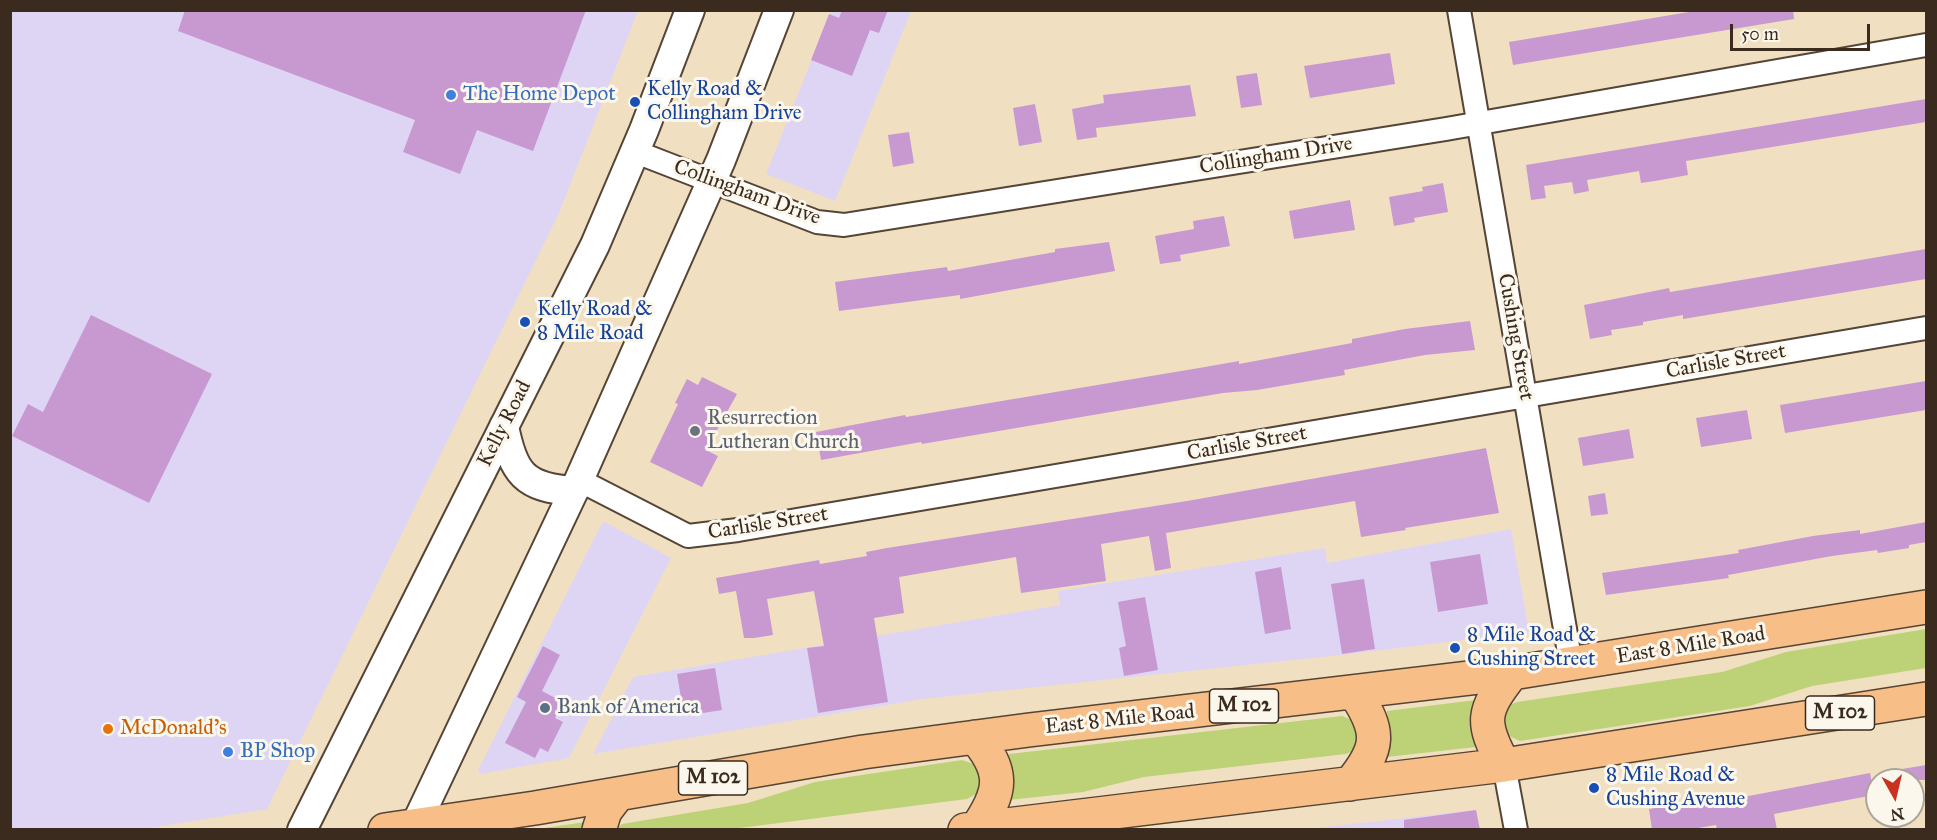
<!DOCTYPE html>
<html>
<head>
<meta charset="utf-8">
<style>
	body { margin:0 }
	#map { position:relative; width:1937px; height:840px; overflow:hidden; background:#f0e0c1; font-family:"IM FELL Great Primer",serif }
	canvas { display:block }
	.frame { position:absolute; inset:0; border:12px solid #3b2a1e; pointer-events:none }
	.north { position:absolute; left:1865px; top:768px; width:60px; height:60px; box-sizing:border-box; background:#fbf7ec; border:2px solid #aea59a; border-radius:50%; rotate:172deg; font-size:16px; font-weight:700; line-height:24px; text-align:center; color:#3b2a1e }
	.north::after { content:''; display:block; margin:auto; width:21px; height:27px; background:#c8321e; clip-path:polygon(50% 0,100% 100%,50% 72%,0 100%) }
	.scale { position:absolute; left:1730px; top:24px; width:140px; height:27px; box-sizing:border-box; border:3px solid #3b2a1e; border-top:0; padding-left:8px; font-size:18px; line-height:21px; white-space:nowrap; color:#3b2a1e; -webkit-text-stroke:4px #fbf7ec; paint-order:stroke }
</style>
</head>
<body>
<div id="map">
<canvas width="1937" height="840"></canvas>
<div class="frame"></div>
<div class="north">N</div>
<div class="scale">50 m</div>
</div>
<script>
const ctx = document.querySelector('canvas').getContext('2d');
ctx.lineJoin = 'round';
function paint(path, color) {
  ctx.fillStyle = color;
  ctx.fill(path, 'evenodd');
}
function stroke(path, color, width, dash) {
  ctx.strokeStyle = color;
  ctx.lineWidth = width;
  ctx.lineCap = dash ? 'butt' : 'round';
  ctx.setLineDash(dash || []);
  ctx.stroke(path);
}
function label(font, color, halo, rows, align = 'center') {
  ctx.font = font + ' "IM FELL Great Primer",serif';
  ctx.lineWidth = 6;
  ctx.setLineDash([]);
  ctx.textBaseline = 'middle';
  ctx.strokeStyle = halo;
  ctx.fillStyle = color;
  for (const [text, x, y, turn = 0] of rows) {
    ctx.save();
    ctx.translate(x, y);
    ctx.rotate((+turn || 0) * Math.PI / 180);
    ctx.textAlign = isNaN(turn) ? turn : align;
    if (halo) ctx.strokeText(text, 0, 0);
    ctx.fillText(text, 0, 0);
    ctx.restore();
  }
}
paint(new Path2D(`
	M10,11h628l-79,202 -292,596 -123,20h-133z
	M831,11h80l-76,190 -69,-27z
	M603,521l68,37 -102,200 -89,16 -2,-4z
	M1511,529l18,103 -188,23 -418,44 -330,55 40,-77 427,-72 -2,-14 267,-43 2,15z
	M1476,810l4,19 -181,1z`), '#ded5f5');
paint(new Path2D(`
	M1926,629v39l-114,18 -62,20 -230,35 -13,-6 -5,-20 8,-10 7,-3 205,-30 64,-20z
	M1476,700v47l-89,10 3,-19 -3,-27z
	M1342,716l13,5 6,13 -8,17 -7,3 -202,23 -61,15 -74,8 4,-22 -6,-22 2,-2z
	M962,760l15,5 4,5v21l-14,8 -235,30 -117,1 7,-6 126,-21 67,-21z
	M585,822v7l-54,1z`), '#bdd276');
paint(new Path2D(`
	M185,10h401l-53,141 -56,-21 -17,44 -57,-22 12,-32 -237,-89z
	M842,10h46l-9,23 -9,-3 -18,46 -41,-16 18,-46 10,4z
	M1701,10h92l1,9 -281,46 -4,-23z
	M1390,53l5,31 -85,14 -6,-32z
	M1257,73l5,32 -21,3 -5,-32z
	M1190,85l6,31 -100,12 1,9 -20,3 -5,-31 32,-6 -1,-8z
	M1926,99v23l-240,39 2,14 -33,6 -14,2 -2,-12 -52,9 2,11 -15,3 -2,-12 -28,4 2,12 -15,2 -5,-35z
	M1035,104l7,38 -23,4 -6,-38z
	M909,132l5,31 -21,4 -5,-32z
	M1443,183l5,29 -34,6 1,4 -21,4 -5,-29 34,-6 -1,-4z
	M1350,200l5,30 -61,9 -5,-28z
	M1224,216l6,30 -50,9 1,6 -21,3 -5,-28 39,-7 -1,-8z
	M1109,242l6,29 -155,28v-4l-121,16 -4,-29 112,-15 1,4 107,-19v-3z
	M1926,249v30l-243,40v-4l-40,7v3l-32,5 1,5 -22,4 -6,-34 85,-17 1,4z
	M91,315l121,59 -63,129 -137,-67 16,-32 15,8z
	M1470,321l5,29 -50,5 -81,15 1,5 -88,15 -34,3 -301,51 -1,-2 -100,18 -5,-28 89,-17 1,2 299,-50 34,-6v3l113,-21v-4l53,-10z
	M702,377l35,17 -31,56 12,6 -16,31 -52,-25 28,-58 -3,-1 12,-24 11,6z
	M1926,381v29l-141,23 -5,-28z
	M1747,410l5,29 -51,8 -5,-29z
	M1629,429l5,29 -51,8 -5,-28z
	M1486,448l13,65 -94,15 1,2 -45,7 -6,-36 -189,32 5,35 -16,3 -6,-35 -48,8 5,37 -85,12 -5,-36 -117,20 5,36 -30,5 14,84 -70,11 -11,-65 17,-2 -10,-55 -47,8 6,36 -19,3h-10l-8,-47 -17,3 -3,-16 103,-18 1,4 47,-8 -1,-4 21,-4 300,-47z
	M1605,493l3,21 -17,2 -3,-20z
	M1926,522v20l-17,3v3l-31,5 -1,-3 -45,6 -104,19 1,3 -123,17 -4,-22 137,-20 -1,-3 75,-14 47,-6v4z
	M1480,554l8,50 -50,8 -8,-50z
	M1281,567l10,62 -26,5 -10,-62z
	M1364,579l11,70 -33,5 -11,-70z
	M1145,597l13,73 -34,6 -5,-28 7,-2 -8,-44z
	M543,646l17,9 -18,36 21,11 -8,16 8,4 -15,30 -8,-4 -5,10 -30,-15 21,-41 -9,-5z
	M715,668l7,42 -38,6 -7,-42z
	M1926,765v15h-41l-1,-8z
	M1870,773l4,22 -100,19 3,16h-60l-1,-5 -30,5h-34l-3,-21 76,-12 13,1z
	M1476,810l4,20h-76v-10z`), '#c799d0');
const minor = new Path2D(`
	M1459,10l112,654
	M636,152l181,70 27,3 602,-96 480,-84
	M579,480l109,56 50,-6 1188,-202
	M1504,765l12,65`);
const tertiary = new Path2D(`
	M504,426c9,47 20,62 70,65
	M302,830l293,-585 49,-115 46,-120
	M413,830l166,-350 142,-320 58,-150`);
const trunk = new Path2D(`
	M975,737c30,35 27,54 2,91
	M1504,765c-24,-43 -22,-54 8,-92
	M1350,784c30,-36 31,-52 5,-91
	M385,830l150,-22 328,-56 166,-22 483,-57 414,-66
	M599,830l6,-19 13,-17
	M965,830l539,-65 422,-66`);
stroke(minor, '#564536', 26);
stroke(tertiary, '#564536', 32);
stroke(trunk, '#564536', 36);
stroke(minor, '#fff', 22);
stroke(tertiary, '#fff', 28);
stroke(trunk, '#f7be87', 33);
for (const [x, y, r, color] of [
	[451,95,6,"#3f7fe0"],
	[635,102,6,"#1a4fb4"],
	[525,322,6,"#1a4fb4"],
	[695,431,6,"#6b7280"],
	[1455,648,6,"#1a4fb4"],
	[545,708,6,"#5c6f8a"],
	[108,729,6,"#e8710a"],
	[228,752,6,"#3f7fe0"],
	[1594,788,6,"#1a4fb4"]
]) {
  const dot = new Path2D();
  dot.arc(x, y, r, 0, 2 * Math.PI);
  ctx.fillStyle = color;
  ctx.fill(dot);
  stroke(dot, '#fbf7ec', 2);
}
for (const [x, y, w] of [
	[1244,706,69],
	[1840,713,69],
	[713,778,69]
]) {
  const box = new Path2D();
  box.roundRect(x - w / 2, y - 17, w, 34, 4.5);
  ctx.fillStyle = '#fbf7ec';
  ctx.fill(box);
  stroke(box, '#3b2a1e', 1.5);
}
label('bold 20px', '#3b2a1e', null, [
	["M 102",1244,706],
	["M 102",1840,713],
	["M 102",713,778]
]);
label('21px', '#164399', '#fbf7ec', [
	["Kelly Road &",647,90],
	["Collingham Drive",647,114],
	["Kelly Road &",537,310],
	["8 Mile Road",537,334],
	["8 Mile Road &",1467,636],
	["Cushing Street",1467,660],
	["8 Mile Road &",1606,776],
	["Cushing Avenue",1606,800]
], 'left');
label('21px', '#366cbe', '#fbf7ec', [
	["The Home Depot",463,95],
	["BP Shop",240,752]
], 'left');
label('21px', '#3b2a1e', '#fbf7ec', [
	["Collingham Drive",1276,156,-9],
	["Collingham Drive",747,193,20],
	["Cushing Street",1515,337,80],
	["Carlisle Street",1726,362,-10],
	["Kelly Road",505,424,-63],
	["Carlisle Street",1247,444,-10],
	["Carlisle Street",768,524,-9],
	["East 8 Mile Road",1691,646,-9],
	["East 8 Mile Road",1120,720,-6]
]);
label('21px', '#5b616d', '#fbf7ec', [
	["Resurrection",707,419],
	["Lutheran Church",707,443]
], 'left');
label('21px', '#4e5e75', '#fbf7ec', [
	["Bank of America",557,708]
], 'left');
label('21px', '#c56008', '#fbf7ec', [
	["McDonald's",120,729]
], 'left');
</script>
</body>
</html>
